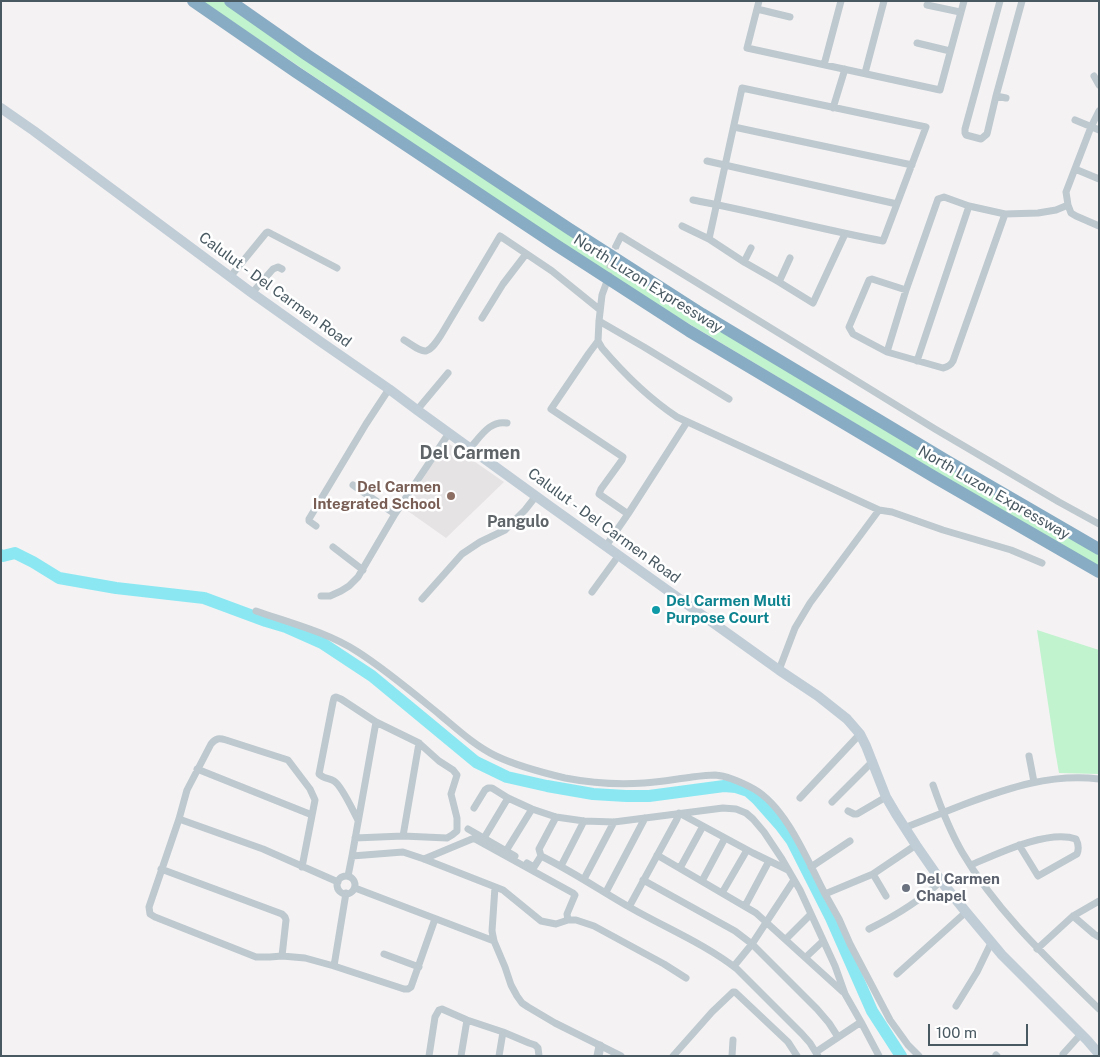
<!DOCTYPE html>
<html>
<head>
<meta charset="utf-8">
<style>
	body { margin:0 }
	#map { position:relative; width:1100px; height:1057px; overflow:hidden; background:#f5f2f3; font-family:"Public Sans",sans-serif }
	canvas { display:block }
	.frame { position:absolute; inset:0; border:2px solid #495962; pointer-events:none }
	.scale { position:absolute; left:928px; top:1024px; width:100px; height:22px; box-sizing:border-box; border:2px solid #495962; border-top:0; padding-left:6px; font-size:15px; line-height:18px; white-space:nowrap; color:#495962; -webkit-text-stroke:4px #fff; paint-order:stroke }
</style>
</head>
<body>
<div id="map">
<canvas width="1100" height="1057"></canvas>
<div class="frame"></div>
<div class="scale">100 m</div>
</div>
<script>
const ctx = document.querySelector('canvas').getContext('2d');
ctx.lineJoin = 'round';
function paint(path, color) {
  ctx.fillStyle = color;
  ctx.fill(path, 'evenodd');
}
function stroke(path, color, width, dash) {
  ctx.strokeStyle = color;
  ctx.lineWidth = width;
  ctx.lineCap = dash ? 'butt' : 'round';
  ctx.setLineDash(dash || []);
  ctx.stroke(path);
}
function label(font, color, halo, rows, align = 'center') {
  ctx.font = font + ' "Public Sans",sans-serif';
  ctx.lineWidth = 5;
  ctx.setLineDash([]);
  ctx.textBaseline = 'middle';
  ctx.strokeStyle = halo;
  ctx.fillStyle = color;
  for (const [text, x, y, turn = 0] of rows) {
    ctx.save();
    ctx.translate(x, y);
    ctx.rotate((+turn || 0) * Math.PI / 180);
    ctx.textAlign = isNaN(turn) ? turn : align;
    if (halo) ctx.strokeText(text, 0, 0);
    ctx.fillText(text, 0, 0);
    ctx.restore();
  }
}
paint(new Path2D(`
	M445,441l59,41 -58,56 -41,-29z`), '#e6e3e5');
paint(new Path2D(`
	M202,1h20l132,90 745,463v15l-438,-262 -106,-68z
	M1037,630l62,20v124l-40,-1 -4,-23z`), '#c0f3ce');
stroke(new Path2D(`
	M1,555l2,1 12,-3 18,9 26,16 57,10 88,10 62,23 20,6 36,16 50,33 104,86 31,15 40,9 46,8 33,2h23l75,-10 12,1 12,4 9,8 23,26 12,16 39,77 41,93 29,45`), '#8be8f2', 12);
stroke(new Path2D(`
	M607,279l9,-33`), '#cacccf', 7, [7, 3.5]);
stroke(new Path2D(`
	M759,1l-12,47 193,42 24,-89
	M1000,1l-35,128v4l1,2 15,4 6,-5 9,-38 26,-95
	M927,5l33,7
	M757,9l33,8
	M917,43l33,8
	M824,65l17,-64
	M865,73l19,-72
	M1094,76l5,9
	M996,96l10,2
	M833,108l12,-39
	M1099,111l-8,16 -25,65 2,13 3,8 5,3 23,10
	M1075,120l24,10
	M734,127l178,38
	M707,161l190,43
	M1075,169l24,10
	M693,200c64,12 126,29 190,41l43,-114 -184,-39 -33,151
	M682,226l27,13 35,23 35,20 34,21 32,-69
	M616,246l5,-10 314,193 124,73 40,22
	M744,262l7,-14
	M230,277l36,-44 2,-1 69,36
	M779,282l11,-24
	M606,284l-4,11 -3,26 -1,20 4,7c23,27 45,49 75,69l202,93 13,2 51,18 68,20 31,13
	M906,290l-34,-11 -3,1 -20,47 4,7 34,18 56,16c4,-1 8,-3 10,-7l52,-147
	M252,293l21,-24 5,-2 4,2
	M482,318l21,-34 23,-30
	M599,321l45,26 85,52
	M404,340c21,13 22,18 37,-5l59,-99 52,35 47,38
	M598,341l-9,12 -38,56 72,48 -1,3 -21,29 -2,5 29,20
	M887,352l19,-62 32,-91 6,-2 25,9 36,8 33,-1 18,-3 12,-5
	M917,361l52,-155
	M417,410l31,-37
	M470,448c11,-12 20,-28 37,-25
	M353,485l42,29
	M497,519l8,11
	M316,526l-7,-5v-2l57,-95 23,-35
	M606,546l22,-32 59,-92
	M333,547l30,23
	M592,592l27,-37
	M321,596h9l11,-5 8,-5 9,-9 37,-63 54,-81
	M422,599l40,-45 18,-12 25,-12 20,-20 11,-14
	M256,611c34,12 71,21 102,41 28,18 54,40 81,62 18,15 36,32 57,42 19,9 48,17 69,22 26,5 52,7 79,5 16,-1 32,-4 48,-6 8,-1 16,-2 23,-2 13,1 28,8 39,14 33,19 54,73 71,105l48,-20 43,-29
	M779,670l16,-42 15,-25 69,-93
	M1029,756l5,26
	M197,769l115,46
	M933,785c8,23 17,46 29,67 35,60 87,108 137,157
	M800,798l60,-64
	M832,802l41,-41
	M474,808l11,-18 3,-2h4l16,10 24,11 24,8 28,4 30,1 109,-14 13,1 10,4 7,6 11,13 18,27 18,31 35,76 10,28 16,28
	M848,811l6,3h3l29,-17
	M556,817l-17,32 2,7c31,15 60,35 90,52 35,20 74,36 106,61l65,65 8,9 8,13
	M179,819l84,30 75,33
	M904,828c20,-8 41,-16 61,-24 43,-16 87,-31 134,-25
	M468,829l47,27
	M403,836l16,-93
	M355,838l48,-2 44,2 5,-3 5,-4v-13l-6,-24 6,-19 -4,-5 -14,-9 -20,-18 -43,-21 -35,-23 -5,-2 -2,1 -1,4 -14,72c5,5 10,4 15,7 8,5 19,30 24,39
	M484,838l24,-40
	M506,851l26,-42
	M657,855l99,58 87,79
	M352,856l51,-4 21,7 79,31 38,31 15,3 12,-4h8l18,6 70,38 22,14
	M424,859l48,-20h3l98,54 2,2 -8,19 1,6
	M527,863l7,4 7,-11
	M971,865c26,-11 77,-36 105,-26 3,6 3,10 1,15l-39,22 -19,-31
	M561,866l23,-45
	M302,867l13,-67 -5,-11 -22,-29 -62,-20c-7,-2 -10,-2 -15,4l-24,46 -8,29 -30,88 1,7 5,3 101,40h14l12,-1 23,2 29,8 70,23h4l3,-2 24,-68
	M811,867l39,-26
	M680,868l23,-42
	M161,869l121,45 3,3 1,3 -4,36
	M873,874l13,22
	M348,876l4,-20 24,-134
	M337 885a9 9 0 1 1 18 0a9 9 0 1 1-18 0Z
	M584,879l30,-57
	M643,880l92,51 17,13 65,65 12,14 9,14
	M702,881l23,-43
	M495,887l-3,44 2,10 11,26 6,18 6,11 5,7 6,4 27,16 66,33
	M355,888l139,53
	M606,892l39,-74
	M722,893l25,-43
	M825,894l14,25 11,25 40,76 18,25 11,11
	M745,906l24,-45
	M629,907l48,-88 2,-6 74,40 35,17
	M1073,916l21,18 5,3
	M869,929c26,-13 51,-28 72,-48
	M786,939l25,-25
	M1037,949l36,-33 26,-15
	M384,954l35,13
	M806,957l17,-16
	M334,966l12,-73
	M734,966l18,-22 42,-64
	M897,974l69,-62
	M956,1006l21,-34 14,-29
	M816,1052l45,-30 18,34
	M1063,1054l18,-20
	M996,1055l1,1
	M429,1056l6,-39 4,-7 3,-1 25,11 36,12 26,11 6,2 3,3 1,8
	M461,1056l6,-36
	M499,1056l4,-24
	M673,1056l39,-44 21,-20h2l53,50 9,14
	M732,1056l1,-16`), '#bdc9cf', 7);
stroke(new Path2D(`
	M598,1056l2,-10`), '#bdc9cf', 9);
stroke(new Path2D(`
	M1,108l33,23 218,162 69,49 68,47 28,21 134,97 228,163 39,26 29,23 13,15 6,12 20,51 10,17 20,31 25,36 25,31 36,43 85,85 12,14`), '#c0cdd7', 10);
stroke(new Path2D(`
	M193,1l103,71 260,173 133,86 247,147 163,94
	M230,1l77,54 261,173 134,86 245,147 152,88`), '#88acc3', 12);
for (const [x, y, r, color] of [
	[451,496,5,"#8d6e63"],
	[656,610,5,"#0f9aa8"],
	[906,888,5,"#6b7280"]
]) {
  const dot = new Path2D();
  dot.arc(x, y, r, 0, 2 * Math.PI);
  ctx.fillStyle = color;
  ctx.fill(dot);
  stroke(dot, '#fff', 2);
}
label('15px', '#495962', '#fff', [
	["North Luzon Expressway",648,284,32],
	["Calulut - Del Carmen Road",275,290,36],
	["North Luzon Expressway",994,493,30],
	["Calulut - Del Carmen Road",604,526,36]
]);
label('bold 15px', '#785e54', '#fff', [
	["Del Carmen",441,487],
	["Integrated School",441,504]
], 'right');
label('bold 15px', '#0d838f', '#fff', [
	["Del Carmen Multi",666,601],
	["Purpose Court",666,618]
], 'left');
label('bold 15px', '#5b616d', '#fff', [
	["Del Carmen",916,879],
	["Chapel",916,896]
], 'left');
label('bold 16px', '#5e6468', '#fff', [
	["Pangulo",518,522]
]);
label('bold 18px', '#5e6468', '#fff', [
	["Del Carmen",470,453]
]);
</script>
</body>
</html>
